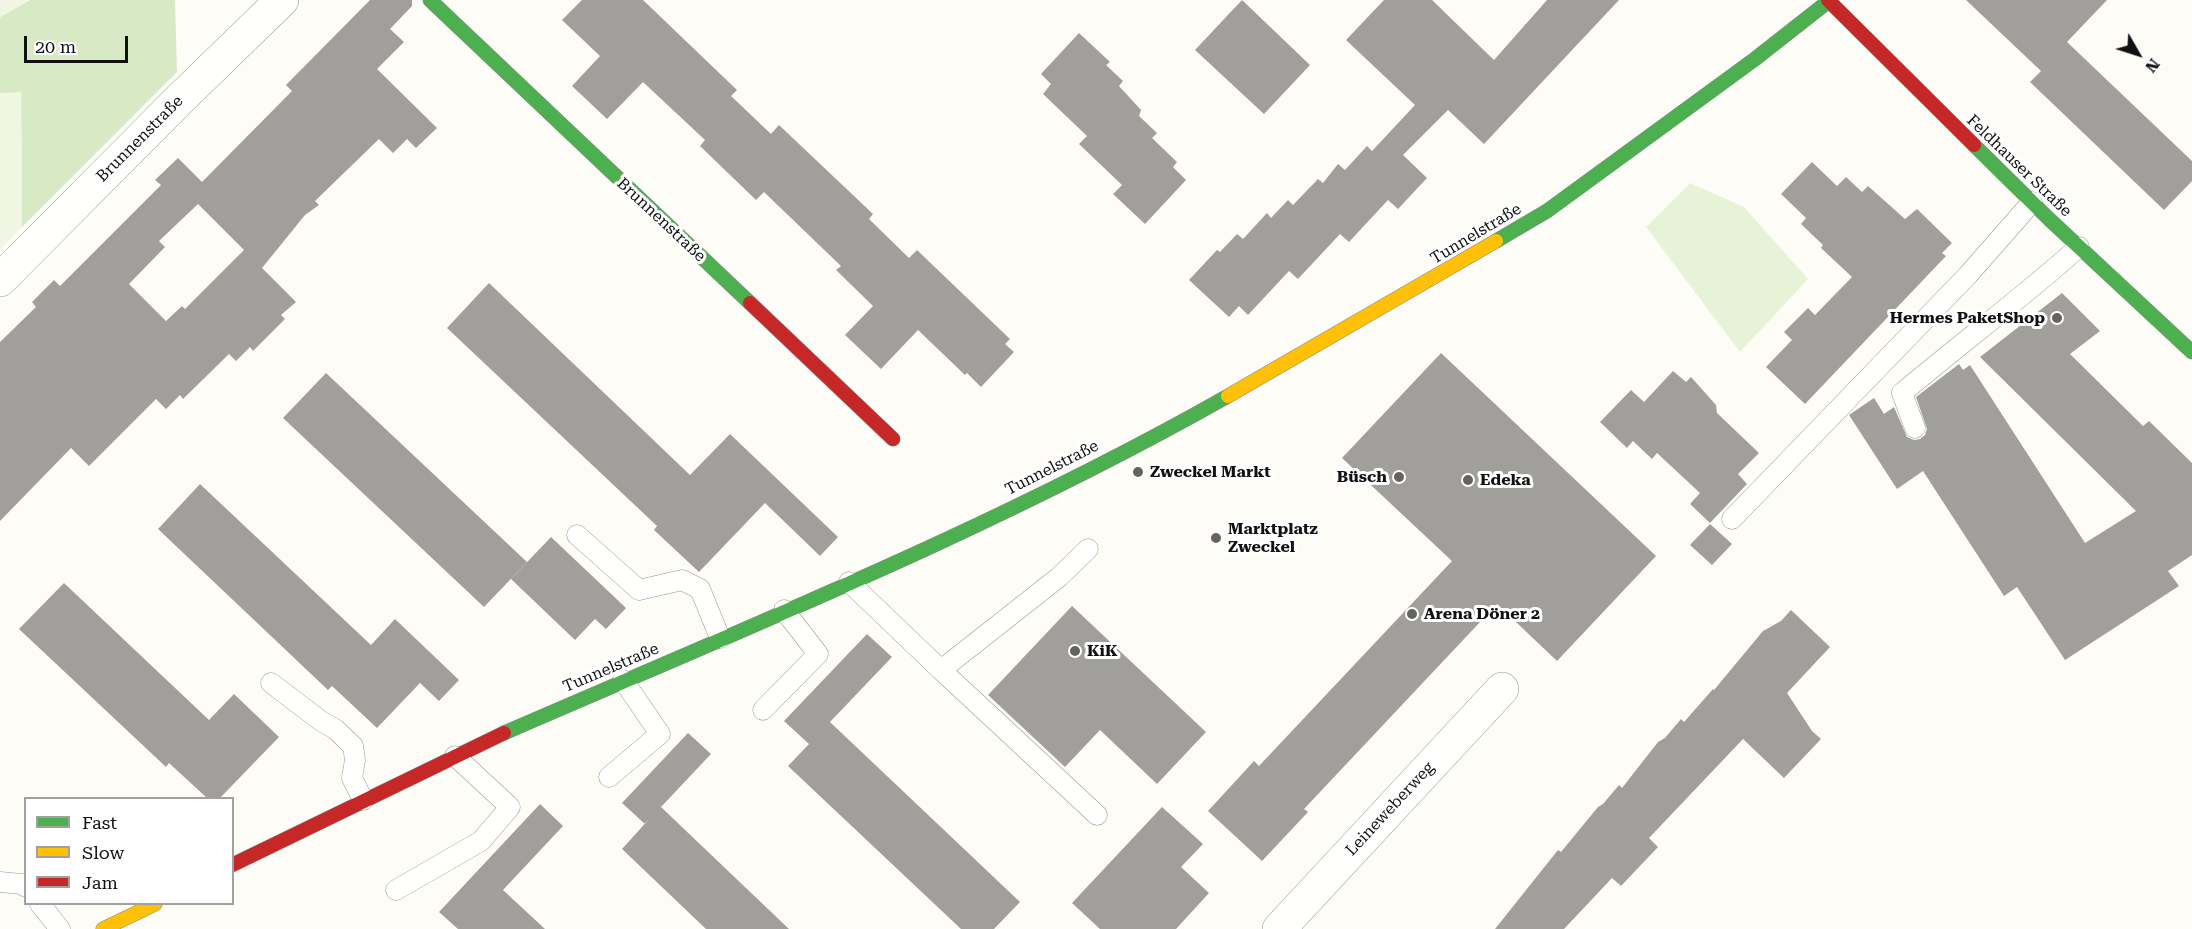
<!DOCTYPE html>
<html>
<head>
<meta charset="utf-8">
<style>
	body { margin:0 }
	#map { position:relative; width:2192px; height:929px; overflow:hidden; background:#fdfcf7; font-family:"Roboto Serif",serif }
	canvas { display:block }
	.legend { position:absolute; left:24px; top:797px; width:210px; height:108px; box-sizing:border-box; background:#fff; border:2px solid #a0a0a0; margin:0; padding:8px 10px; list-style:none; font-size:18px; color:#111 }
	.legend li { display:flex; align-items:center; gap:12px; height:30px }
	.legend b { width:30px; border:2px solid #a0a0a0 }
	.north { position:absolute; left:2108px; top:24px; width:60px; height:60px; -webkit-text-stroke:4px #fff; paint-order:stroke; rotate:129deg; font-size:16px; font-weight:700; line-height:24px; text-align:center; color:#111 }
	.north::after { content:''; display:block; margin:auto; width:21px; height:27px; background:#111; clip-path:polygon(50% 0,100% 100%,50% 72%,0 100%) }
	.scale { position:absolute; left:24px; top:36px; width:104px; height:27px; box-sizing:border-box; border:3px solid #111; border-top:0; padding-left:8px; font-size:18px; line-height:21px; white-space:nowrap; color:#111; -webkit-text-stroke:4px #fff; paint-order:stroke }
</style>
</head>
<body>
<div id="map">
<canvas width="2192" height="929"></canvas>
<ul class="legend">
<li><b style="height:8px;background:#4caf50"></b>Fast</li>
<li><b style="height:8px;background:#ffc107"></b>Slow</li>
<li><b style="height:8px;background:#c62828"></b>Jam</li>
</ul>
<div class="north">N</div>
<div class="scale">20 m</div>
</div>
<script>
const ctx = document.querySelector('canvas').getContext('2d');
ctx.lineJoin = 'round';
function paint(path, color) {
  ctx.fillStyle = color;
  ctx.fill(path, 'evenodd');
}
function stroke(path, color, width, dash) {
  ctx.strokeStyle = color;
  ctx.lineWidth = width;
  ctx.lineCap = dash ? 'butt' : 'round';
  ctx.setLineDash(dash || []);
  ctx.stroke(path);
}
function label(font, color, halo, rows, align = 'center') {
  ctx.font = font + ' "Roboto Serif",serif';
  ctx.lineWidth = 6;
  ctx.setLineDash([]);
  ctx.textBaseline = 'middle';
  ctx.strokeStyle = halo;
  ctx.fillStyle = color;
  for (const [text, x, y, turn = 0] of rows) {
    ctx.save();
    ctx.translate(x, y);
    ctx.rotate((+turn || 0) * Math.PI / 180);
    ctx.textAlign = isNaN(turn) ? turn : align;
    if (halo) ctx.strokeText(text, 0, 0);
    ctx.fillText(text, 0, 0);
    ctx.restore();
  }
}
paint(new Path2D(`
	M1690,183l54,24 64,72 -68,73 -94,-125z`), '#e7f3d7');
paint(new Path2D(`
	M30,0h145l2,72 -155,155 -1,-134h-21v-76z`), '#d8eac5');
paint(new Path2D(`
	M0,0h30l-30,17z
	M21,92l1,135 -22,23v-157z`), '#f0f6e1');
paint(new Path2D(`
	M370,0h42v6l-22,23 14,13 -27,27 60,59 -21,20 -9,-9 -14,14 -14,-14 -64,62 4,4 -14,10 -43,53 34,34 -15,13 4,4 -32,32 -3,-4 -14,14 -7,-7 -46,45 -3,-4 -14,14 -10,-10 -67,67 -18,-18 -71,73v-179l36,-35 -4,-5 22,-22 6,6 101,-101 -6,-5 23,-22 24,24 90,-91 -6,-6zM198,204l46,46 -59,59 -3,-3 -16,15 -37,-37 36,-37 -6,-6z
	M582,0h61l94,90 -6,6 40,38 8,-9 94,89 -4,5 40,39 8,-8 93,89 -5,5 9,8 -33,35 -14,-14 -2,2 -47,-45 -37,39 -36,-34 28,-29 -37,-36 5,-4 -77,-74 -8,8 -56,-54 5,-6 -62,-58 -36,37 -35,-33 28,-30 -38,-36z
	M1242,0l68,65 -46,49 -69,-64z
	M1384,0h48l62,60 53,-60h72l-135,144 -36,-34 -45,45 24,23 -29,31 -10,-9 -39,42 -9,-8 -42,45 -9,-8 -41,44 -9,-9 -10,11 -40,-37 28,-30 3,2 17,-18 6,5 24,-26 4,5 17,-18 5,5 25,-26 5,4 15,-19 7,6 22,-24 5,5 43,-46 -69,-65z
	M1966,0h141l-40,42 125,119v20l-28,29 -134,-128 11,-11z
	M1079,33l31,29 -4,3 17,16 -4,5 22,24 -2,6 18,17 -5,5 25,24 -4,5 13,13 -41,44 -32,-30 9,-9 -43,-41 8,-8 -44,-42 8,-10 -10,-10z
	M1812,162l25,24 9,-9 16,15 6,-6 37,33 12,-10 35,34 -10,10 4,3 -141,148 -39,-37 26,-27 -8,-8 24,-24 7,7 37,-38 -31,-29 2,-3 -22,-21 5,-6 -25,-24z
	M489,283l201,192 40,-41 108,103 -18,19 -55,-53 -66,69 -45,-42 3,-4 -210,-198z
	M2062,293l38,38 -30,23 73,72 6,-5 43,42v92l-24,16 11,15 -114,74 -48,-73 -13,9 -81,-125 -26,18 -48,-74 25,-17 10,16 10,-7 13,30 7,3 6,-1 5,-4 2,-6 -11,-32 43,-33 4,6 7,-5 115,178 51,-32 -156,-154z
	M1441,353l215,203 -99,105 -60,-57 -193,205 4,3 -46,49 -54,-50 46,-50 5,5 193,-205 -110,-103z
	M1673,371l13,11 5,-5 25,28 1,8 42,40 -21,21 9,10 -37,39 -20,-19 10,-11 -43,-40 -5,6 -19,-18 -6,7 -27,-26 31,-32 13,12z
	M326,373l201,189 -43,45 -201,-189z
	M200,484l171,161 24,-26 64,61 -20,21 -19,-18 -43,45 -45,-42 -4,4 -170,-161z
	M1710,524l22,20 -20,21 -22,-20z
	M551,537l75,71 -20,21 -11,-10 -20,21 -64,-61z
	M64,583l145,137 25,-26 45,43 -59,61h-13l-38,-35 -3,4 -147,-138z
	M1072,606l134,126 -49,52 -57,-54 -35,37 -77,-72z
	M1791,610l39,37 -43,46 25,38 9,8 -37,39 -41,-39 -94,99 9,9 -37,39 -9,-8 -48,51h-69l63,-79 3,2 37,-45 5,-3 16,-19 3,3 36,-46 7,-4 16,-19 3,3 29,-33 1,1 49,-59 18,-10z
	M867,634l25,23 -62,65 190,180 -26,27h-33l-173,-163 21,-22 -25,-23z
	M688,733l23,21 -50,53 128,122h-83l-84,-80 28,-31 -5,6 -23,-21z
	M540,804l23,22 -60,64 42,39h-87l-19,-17z
	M1162,807l41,37 -22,23 28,26 -33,36h-76l-28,-26z`), '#a19f9c');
const lane = new Path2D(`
	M1915,428l-13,-35c58,-49 120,-95 177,-146
	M1732,519l236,-244 64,-73
	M577,535l62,55 43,-10 18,9 20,49
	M849,582l92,88 118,-93 29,-28
	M941,670l156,145
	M271,683l50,38 14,8 18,17 2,14 -3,18 11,22
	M763,710l55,-56 -34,-44
	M609,777l51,-43 -37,-54
	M0,882l22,2 4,3
	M396,890l85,-49 29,-34 -55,-51
	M40,904l20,25`);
const street = new Path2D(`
	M0,280l179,-180 103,-100
	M1279,929l223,-240`);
const fast = new Path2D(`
	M430,0l320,303
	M1974,145l75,74 143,133
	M1496,241l51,-30 208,-152 75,-59
	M504,733c244,-106 493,-206 724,-337`);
const slow = new Path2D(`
	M1228,396l268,-155
	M103,929l52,-25`);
const jam = new Path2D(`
	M1828,0l146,145
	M750,303l143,136
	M232,865l272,-132`);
stroke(lane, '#979795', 21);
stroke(street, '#979795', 34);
stroke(fast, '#8e8d8b', 15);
stroke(slow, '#8e8d8b', 15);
stroke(jam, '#8e8d8b', 15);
stroke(lane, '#fffffe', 20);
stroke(street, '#fffffe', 33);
stroke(fast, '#4caf50', 14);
stroke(slow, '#ffc107', 14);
stroke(jam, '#c62828', 14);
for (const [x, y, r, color] of [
	[2057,318,6,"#646362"],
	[1138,472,6,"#646362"],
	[1399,477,6,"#646362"],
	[1468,480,6,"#646362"],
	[1216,538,6,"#646362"],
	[1412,614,6,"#646362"],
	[1075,651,6,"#646362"]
]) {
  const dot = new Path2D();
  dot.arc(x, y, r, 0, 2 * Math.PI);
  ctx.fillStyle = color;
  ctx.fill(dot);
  stroke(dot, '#fff', 2);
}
label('16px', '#111', '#fff', [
	["Brunnenstraße",140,139,-45],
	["Feldhauser Straße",2019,166,44],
	["Brunnenstraße",661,220,43],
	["Tunnelstraße",1476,234,-31],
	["Tunnelstraße",1052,468,-27],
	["Tunnelstraße",611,668,-23],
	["Leineweberweg",1390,809,-47]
]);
label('bold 16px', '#111', '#fff', [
	["Hermes PaketShop",2045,318,"right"],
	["Zweckel Markt",1150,472],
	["Büsch",1387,477,"right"],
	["Edeka",1480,480],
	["Marktplatz",1228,529],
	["Zweckel",1228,547],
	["Arena Döner 2",1424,614],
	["KiK",1087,651]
], 'left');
</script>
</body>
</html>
